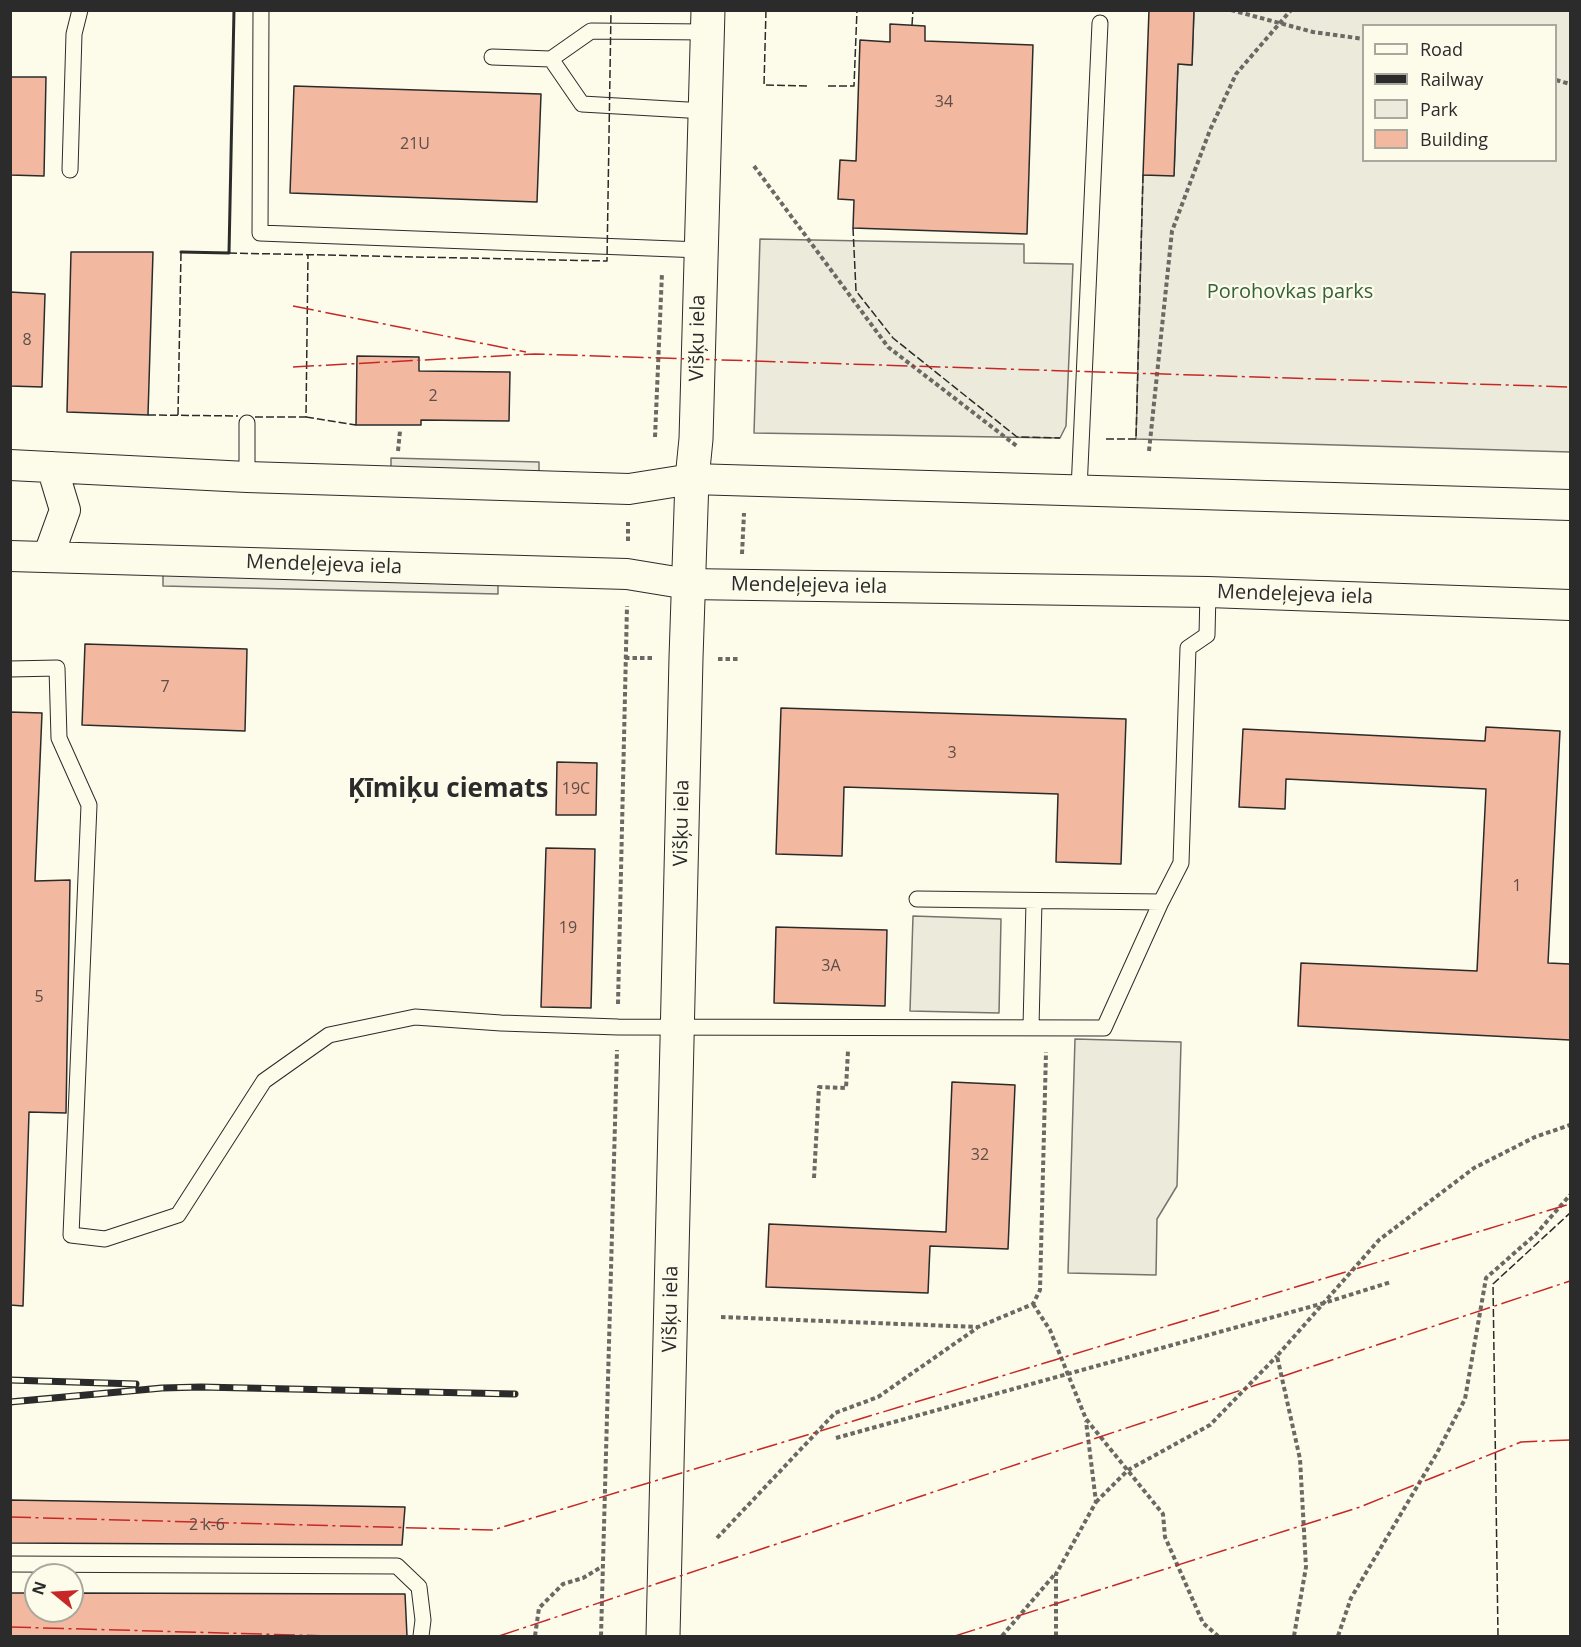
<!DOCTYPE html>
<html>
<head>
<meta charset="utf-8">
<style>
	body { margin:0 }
	#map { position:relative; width:1581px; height:1647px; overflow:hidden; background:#fdfbea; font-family:"Open Sans",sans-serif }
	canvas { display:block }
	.frame { position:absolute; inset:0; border:12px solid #2b2b2b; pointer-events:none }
	.legend { position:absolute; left:1362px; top:24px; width:195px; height:138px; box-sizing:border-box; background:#fdfbea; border:2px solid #a9a89e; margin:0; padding:8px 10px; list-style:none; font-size:18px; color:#2b2b2b }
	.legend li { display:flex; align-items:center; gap:12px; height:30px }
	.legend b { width:30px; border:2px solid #a9a89e }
	.north { position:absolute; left:24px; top:1563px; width:60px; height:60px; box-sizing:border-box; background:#fdfbea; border:2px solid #a9a89e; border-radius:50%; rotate:288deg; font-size:16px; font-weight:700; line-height:24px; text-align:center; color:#2b2b2b }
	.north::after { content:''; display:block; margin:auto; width:21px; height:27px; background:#c62828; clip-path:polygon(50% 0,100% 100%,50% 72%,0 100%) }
</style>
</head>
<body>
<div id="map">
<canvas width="1581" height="1647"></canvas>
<div class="frame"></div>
<ul class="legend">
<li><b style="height:8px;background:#fdfbea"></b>Road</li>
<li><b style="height:8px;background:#2b2b2b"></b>Railway</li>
<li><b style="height:16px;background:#ecebdb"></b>Park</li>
<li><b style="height:16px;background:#f2b8a0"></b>Building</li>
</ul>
<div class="north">N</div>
</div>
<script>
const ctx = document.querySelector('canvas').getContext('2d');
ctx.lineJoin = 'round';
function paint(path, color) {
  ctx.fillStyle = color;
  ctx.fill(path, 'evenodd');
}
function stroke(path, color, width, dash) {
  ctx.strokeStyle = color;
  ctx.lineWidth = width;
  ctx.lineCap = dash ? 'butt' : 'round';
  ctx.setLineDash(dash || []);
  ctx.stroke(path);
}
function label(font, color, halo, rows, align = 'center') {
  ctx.font = font + ' "Open Sans",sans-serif';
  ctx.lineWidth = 4.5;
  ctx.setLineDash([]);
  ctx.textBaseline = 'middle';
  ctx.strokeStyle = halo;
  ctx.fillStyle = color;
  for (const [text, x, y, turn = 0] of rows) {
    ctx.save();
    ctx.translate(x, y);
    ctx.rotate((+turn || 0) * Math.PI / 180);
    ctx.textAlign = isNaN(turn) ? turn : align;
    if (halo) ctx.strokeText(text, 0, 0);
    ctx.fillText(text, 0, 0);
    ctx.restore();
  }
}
const green = new Path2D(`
	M1194,11h376v441l-434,-13 7,-264h31l4,-111 14,1zM1364,26h192v134h-192z
	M760,239l264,5v19l49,1 -7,162 -6,12 -306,-5z`);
paint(green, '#ecebdb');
stroke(green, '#74746e', 1.5);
const parking = new Path2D(`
	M391,458l148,4v12l-148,-3z
	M163,570l335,9v15l-335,-8z
	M913,916l88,3 -2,94 -89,-2z
	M1075,1039l106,3 -4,144 -20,33 -1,56 -88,-2z`);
paint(parking, '#eceadb');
stroke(parking, '#74746e', 1.5);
const building = new Path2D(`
	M1149,10h45l-2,55 -14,-1 -4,112 -31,-1z
	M890,24l35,2v15l108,4 -6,189 -174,-6 1,-28 -16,-1 2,-39 16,1 4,-121 30,2z
	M10,77h36l-2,99 -34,-1z
	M294,86l247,8 -4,108 -247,-9z
	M71,252h82l-5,163 -81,-3z
	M10,292l35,2 -3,93 -32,-1z
	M357,356l62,1v14l91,1 -1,49 -88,-1v5h-65z
	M85,644l162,5 -2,82 -163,-6z
	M781,708l345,11 -5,145 -65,-2 2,-68 -214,-7 -2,69 -66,-2z
	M10,712l32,1 -7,168 35,-1 -4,233 -37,-1 -6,194 -13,-1z
	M1486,727l74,4 -12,232 22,1v76l-272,-14 3,-63 176,8 9,-182 -200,-10 -1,30 -46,-2 4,-78 242,12z
	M557,762l40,1 -1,52h-40z
	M546,848l49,1 -4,159 -50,-1z
	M776,927l111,3 -2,76 -111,-3z
	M952,1082l63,3 -7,164 -78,-3 -2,47 -162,-6 3,-63 177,8z
	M10,1500l395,7 -3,38 -392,-2z
	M10,1593h26v18h36v-18l333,1 2,42h-397z`);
paint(building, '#f2b8a0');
stroke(building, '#2b2b2b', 1.5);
const lane = new Path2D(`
	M261,10l-1,223 441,17
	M492,57l59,2 40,-28 116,1
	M551,59l31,45 123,7
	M70,170l4,-136 6,-24
	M247,477v-54
	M1079,490l21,-467
	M10,669l47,-1 2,70 30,67 -18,430 34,4 73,-24 86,-134 65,-46 86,-18 86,6 117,4 486,1 57,-126 20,-39 7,-215 19,-13 1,-43
	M917,899l244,3
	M1031,1027l3,-126
	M10,1564l387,2 22,21 4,33 -2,16`);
const street = new Path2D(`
	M10,465l237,12 382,12 63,-10 878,26
	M10,556l617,18 61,10 520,8 362,13
	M48,557l17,-47 -13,-43`);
const secondary = new Path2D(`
	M663,1636l23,-978 6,-179 4,-40 12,-429`);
stroke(lane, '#2b2b2b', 17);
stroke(street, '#2b2b2b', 32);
stroke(secondary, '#2b2b2b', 35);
stroke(new Path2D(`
	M1231,10l82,22 51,7
	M1556,80l14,4
	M754,166l134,181 130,100
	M655,437l7,-164
	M398,451l2,-20
	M1149,451l23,-220 38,-101 26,-56 55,-64
	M628,541v-19
	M742,554l2,-41
	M625,658h27
	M718,659h20
	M618,1004l9,-398
	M814,1178l5,-91 27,1 2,-37
	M1033,1304l17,26 36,89 77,95 2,23 38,86 15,13
	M721,1317l257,10 55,-23 7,-14 6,-238
	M836,1438l488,-135 67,-21
	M1096,1502l32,-32 82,-45 67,-69
	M717,1538l118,-125 43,-16 99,-69
	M535,1636l4,-28 24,-24 20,-6 20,-12
	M601,1636l16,-586
	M1002,1636l53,-62
	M1056,1636v-62l40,-72 -10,-81
	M1294,1636l12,-69 -6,-108 -23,-103 102,-116 95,-72 61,-31 35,-12
	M1338,1636l13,-38 86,-145 28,-54 21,-121 50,-44 34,-39`), '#6a6964', 4, [4.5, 3]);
stroke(lane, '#fdfbea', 15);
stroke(street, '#fdfbea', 30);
stroke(secondary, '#fdfbea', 33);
const rail = new Path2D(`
	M10,1380l126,4
	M10,1402l152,-14 39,-1 314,7`);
stroke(rail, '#2b2b2b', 7);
stroke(rail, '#fdfbea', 4.5, [14]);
stroke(new Path2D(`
	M766,10l-2,75 45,1
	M912,25l1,-15
	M828,86h26l3,-76
	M853,228l3,63 37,47 124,99 43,1
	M229,253l378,8 4,-250
	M148,415l90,1
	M178,415l3,-163
	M255,417h51l2,-163
	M306,417l50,8
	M1106,439h30l7,-264
	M1498,1636l-5,-352 77,-71`), '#2b2b2b', 1.5, [8, 3]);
stroke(new Path2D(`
	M181,252l48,1 5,-243`), '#2b2b2b', 3);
stroke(new Path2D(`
	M293,306l233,46
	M293,367l242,-13 1035,33
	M10,1517l483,13 1077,-326
	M10,1627l320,9
	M499,1636l1071,-355
	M955,1636l405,-129 161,-65 49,-2`), '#c62828', 1.5, [21, 4.5, 3, 4.5]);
label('16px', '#5d4e48', null, [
	["34",944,102],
	["21U",415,144],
	["8",27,340],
	["2",433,396],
	["7",165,687],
	["3",952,753],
	["19C",576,789],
	["1",1517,886],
	["19",568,928],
	["3A",831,966],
	["5",39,997],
	["32",980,1155],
	["2 k-6",207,1525]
]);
label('20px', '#34623c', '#fdfbea', [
	["Porohovkas parks",1290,292]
]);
label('20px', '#2b2b2b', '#fdfbea', [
	["Višķu iela",698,338,-89],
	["Mendeļejeva iela",324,565,2],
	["Mendeļejeva iela",809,586,1],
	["Mendeļejeva iela",1295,595,2],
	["Višķu iela",682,823,-89],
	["Višķu iela",671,1309,-89]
]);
label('bold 26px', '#2b2b2b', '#fdfbea', [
	["Ķīmiķu ciemats",448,790]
]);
</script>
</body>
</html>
